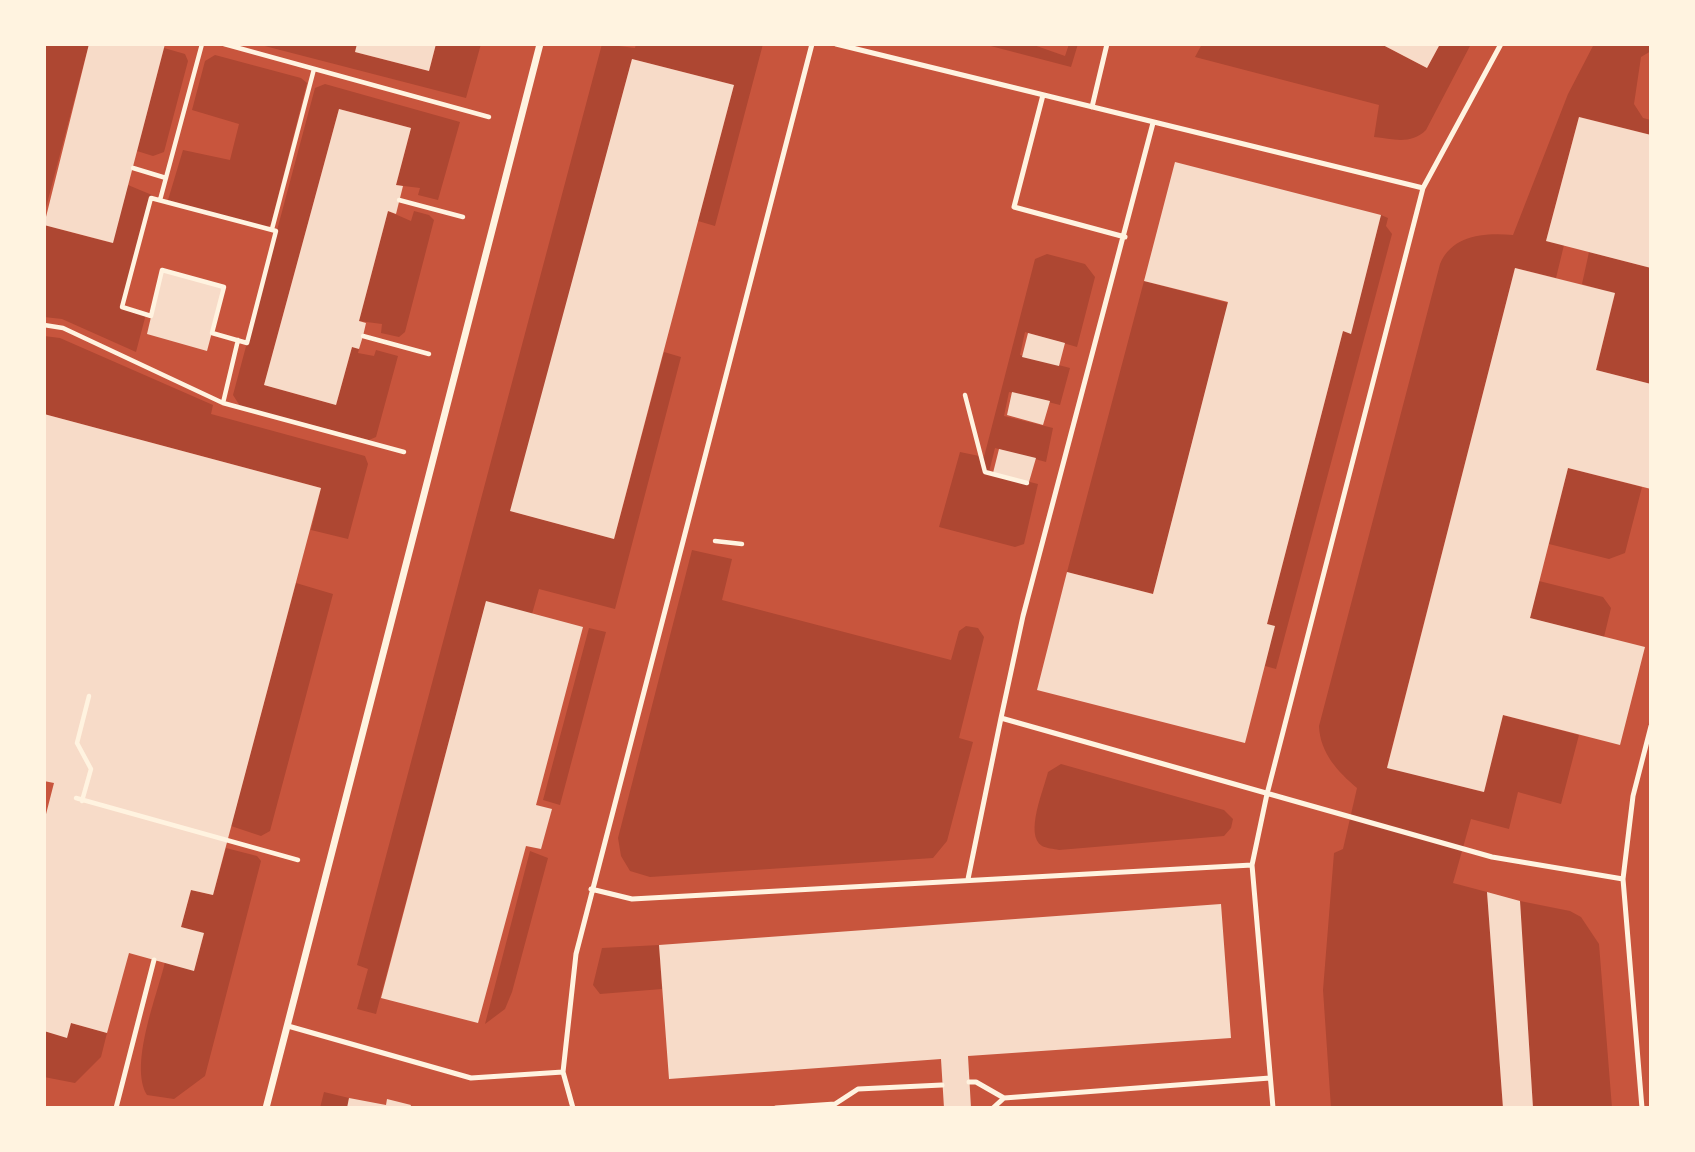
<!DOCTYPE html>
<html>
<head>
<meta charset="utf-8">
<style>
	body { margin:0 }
	#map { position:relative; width:1695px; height:1152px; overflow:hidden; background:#c8553d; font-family:Roboto,sans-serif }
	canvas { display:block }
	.frame { position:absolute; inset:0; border:46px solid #fff3e0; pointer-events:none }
</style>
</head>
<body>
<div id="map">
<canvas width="1695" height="1152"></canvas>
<div class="frame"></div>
</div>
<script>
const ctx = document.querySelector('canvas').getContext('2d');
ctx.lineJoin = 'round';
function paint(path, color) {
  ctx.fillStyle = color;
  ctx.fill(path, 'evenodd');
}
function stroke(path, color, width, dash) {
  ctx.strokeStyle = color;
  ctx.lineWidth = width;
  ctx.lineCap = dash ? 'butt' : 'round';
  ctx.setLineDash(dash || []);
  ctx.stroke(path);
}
paint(new Path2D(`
	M44,44h45l-45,171z
	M257,44h100l-2,8 74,19 7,-27h45l-15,54z
	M602,44l33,4 1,-4h127l-48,182 -17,-5 36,-136 -102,-26 -121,452 103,28 50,-187 17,5 -66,252 -76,-20 -7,25 -46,-12 -110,412 -19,-5 11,-40 -11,-4z
	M983,44h48l34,12 4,-12h9l-7,23z
	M1202,44h179l46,24 13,-24h31l-45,86c-15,15 -33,9 -52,7l5,-32 -184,-48z
	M1594,44h57v7l-10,6 -7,47 9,14 8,2v15l-72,-18 -33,124 18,4 -8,33 -41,-10 -128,499 96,25 20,-77 76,20 -18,69 -43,-12 -9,37 -38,-10 -18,64 34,9 16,216h-172l-8,-118 11,-137 9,-4 14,-61c-19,-16 -37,-35 -38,-62l121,-462c13,-30 45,-31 73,-29l55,-141z
	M164,48l21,6 3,7 -24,91 -11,4 -16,-5z
	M215,55l86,23 6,5 -36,141 -4,4 -99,-28 15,-50 47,10 9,-36 -47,-14 13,-49z
	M325,84l135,38 -22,78 -20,-5 2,-7 -24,-3 15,-57 -72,-19 -75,276 72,20 16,-58 7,2 -1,4 16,3 2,-6 22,6 -22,81 -7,3 -129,-34 -7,-11 82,-307z
	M128,185l24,10 -30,112 24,7 -10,38 -74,-33 -18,-2v-92l68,18z
	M388,211l23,10 3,-10 15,4 5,5 -29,112 -6,5 -18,-4 1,-9 -23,-3z
	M1381,215l7,3 -2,8 6,8 -116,435 -11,-3 9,-39 -7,-3 76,-293 8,2z
	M1589,252l62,16v116l-55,-14 19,-76 -33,-10z
	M1047,254l38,10 10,13 -18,70 -52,-15 -5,23 50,13 -10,37 -51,-13 -5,24 49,12 -7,34 -51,-14 -6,24 49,12 -14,60 -9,3 -76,-20 21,-75 24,5 51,-198z
	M1144,281l84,22 -75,291 -86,-22z
	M44,336l16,2 153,67 -2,9 154,42 3,8 -20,75 -37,-9 10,-42 -277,-74z
	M1568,468l74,19 -17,66 -16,6 -60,-15z
	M692,550l40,9 -10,41 229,60 8,-29 7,-5 12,2 6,9 -25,101 14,4 -26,99 -14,17 -283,19 -20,-6 -9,-15 -3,-18z
	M1539,581l64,16 8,11 -7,29 -74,-19z
	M296,583l37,11 -63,237 -9,5 -30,-10z
	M589,628l17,4 -46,173 -17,-5z
	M1061,764l163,46 9,9 -2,9 -7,8 -165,14c-5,-1 -13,-2 -17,-4 -18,-11 2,-57 6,-74z
	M226,848l31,8 4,5 -56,215 -31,23 -27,-4c-18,-30 10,-99 18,-133l29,8 10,-36 -23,-7 10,-37 22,5z
	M530,851l18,7 -36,134 -7,17 -20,15z
	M1520,901l50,10 11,6 18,27 13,164h-79z
	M659,945l3,44 -62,5 -7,-9 9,-37z
	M71,1023l36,10 -6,24 -26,26 -31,-6v-46l23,6z
	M324,1092l25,6 -2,10h-27z`), '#ae4732');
paint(new Path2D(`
	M89,44h76l-52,199 -69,-18z
	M357,44h79l-7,27 -74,-19z
	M1381,44h59l-13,24z
	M632,59l102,26 -120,454 -104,-28z
	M339,109l72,19 -15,57 7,1 -7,28 -8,-3 -29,110 7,2 -3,13 -4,13 -7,-2 -16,58 -72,-20z
	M1579,117l72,18v133l-105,-27z
	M1175,162l206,53 -30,119 -8,-3 -76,293 8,2 -30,117 -208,-53 30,-118 86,22 75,-292 -84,-21z
	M1515,268l100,25 -19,77 55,14v105l-83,-21 -38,150 115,29 -25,98 -117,-30 -19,77 -97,-24z
	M162,270l62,17 -17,64 -60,-17z
	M1028,333l37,10 -6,23 -37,-9z
	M1012,392l38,9 -7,24 -36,-10z
	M44,414l277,74 -108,407 -22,-5 -10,37 23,6 -10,38 -65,-18 -22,80 -36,-10 -4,15 -23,-7v-209l10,-39 -10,-2z
	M999,449l37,9 -7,24 -36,-9z
	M486,601l97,26 -47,178 16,4 -11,40 -15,-3 -48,177 -97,-25z
	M1487,892l33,9 13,207h-30z
	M1221,904l10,134 -263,18 3,52h-27l-3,-49 -272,20 -10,-134z
	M349,1098l37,7 1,-6 24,6 -1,3h-63z`), '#f7dbc8');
stroke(new Path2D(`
	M224,44l265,73
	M133,168l33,10
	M151,198l125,33 -29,112 -35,-10 12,-46 -62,-17 -11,46 -29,-9z
	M160,200l42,-156
	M399,200l64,17
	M272,229l42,-160
	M44,325l19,3 160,75 181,49
	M363,336l66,18
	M965,395l20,77 42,11
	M223,403l15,-63
	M715,541l27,3
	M76,798l222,62
	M82,801l9,-32 -14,-26 12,-47`), '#fff3e0', 4.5);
stroke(new Path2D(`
	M836,44l587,144
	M1043,95l-29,112 111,30
	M1092,107l15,-63
	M1153,123l-130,493 -22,102 491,139 131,22
	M968,879l33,-161
	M591,889l41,10 620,-34
	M288,1026l183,52 92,-6
	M969,1082h7l28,16 266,-20
	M116,1108l38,-148
	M573,1108l-10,-36 13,-118 236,-910
	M776,1108l59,-4 23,-15 84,-4
	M993,1108l11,-10
	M1273,1108l-21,-243 15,-71 156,-606 78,-144
	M1642,1108l-19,-229 10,-83 18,-70`), '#fff3e0', 5);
stroke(new Path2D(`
	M266,1108l274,-1064`), '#fff3e0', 7);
</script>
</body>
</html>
